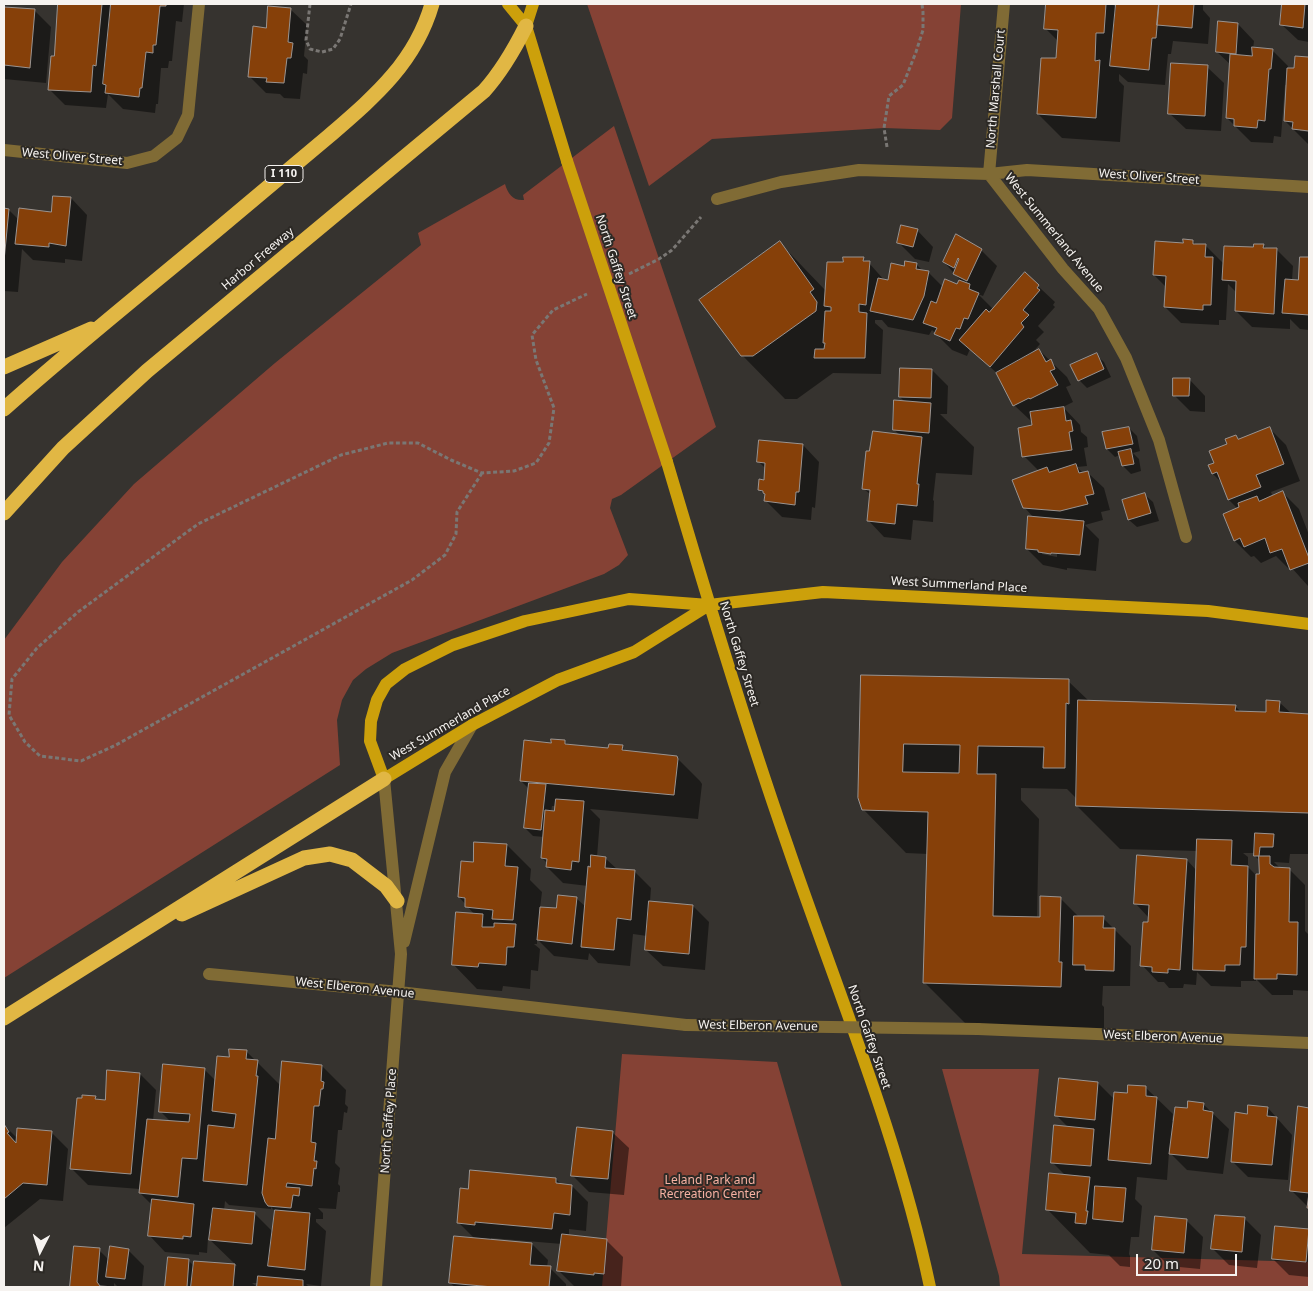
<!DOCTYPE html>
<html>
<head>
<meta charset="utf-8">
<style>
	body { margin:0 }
	#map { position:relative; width:1313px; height:1291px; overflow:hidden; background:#36332f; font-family:"Noto Sans",sans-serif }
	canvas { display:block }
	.frame { position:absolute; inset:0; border:5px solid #f6f3f0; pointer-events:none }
	.north { position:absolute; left:15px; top:1226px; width:50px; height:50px; -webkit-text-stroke:4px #2c2925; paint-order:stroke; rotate:185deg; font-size:14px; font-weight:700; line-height:20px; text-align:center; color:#f6f3f0 }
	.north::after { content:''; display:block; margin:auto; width:18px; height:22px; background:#f6f3f0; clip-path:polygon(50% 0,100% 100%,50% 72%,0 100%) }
	.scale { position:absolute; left:1136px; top:1254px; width:101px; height:22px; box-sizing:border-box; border:2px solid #f6f3f0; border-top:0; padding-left:6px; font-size:15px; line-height:18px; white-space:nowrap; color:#f6f3f0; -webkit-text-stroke:4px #2c2925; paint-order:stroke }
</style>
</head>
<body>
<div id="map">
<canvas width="1313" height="1291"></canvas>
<div class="frame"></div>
<div class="north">N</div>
<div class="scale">20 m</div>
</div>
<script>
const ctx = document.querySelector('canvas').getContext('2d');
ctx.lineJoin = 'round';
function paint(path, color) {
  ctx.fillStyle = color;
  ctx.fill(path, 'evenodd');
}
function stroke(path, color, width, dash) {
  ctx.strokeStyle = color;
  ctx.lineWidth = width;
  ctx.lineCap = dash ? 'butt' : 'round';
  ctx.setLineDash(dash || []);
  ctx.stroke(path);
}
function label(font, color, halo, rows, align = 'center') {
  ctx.font = font + ' "Noto Sans",sans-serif';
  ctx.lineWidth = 4;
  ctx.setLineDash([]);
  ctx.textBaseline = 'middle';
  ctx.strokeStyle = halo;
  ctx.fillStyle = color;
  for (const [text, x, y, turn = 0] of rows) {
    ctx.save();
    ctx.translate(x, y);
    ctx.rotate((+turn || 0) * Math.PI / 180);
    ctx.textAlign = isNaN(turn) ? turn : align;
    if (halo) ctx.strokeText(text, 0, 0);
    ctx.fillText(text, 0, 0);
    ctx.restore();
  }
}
paint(new Path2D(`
	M587,4h374l-9,114 -12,12 -56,-2 -172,11 -63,47z
	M614,126l102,301 -95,68 -9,4 -2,9 18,47 -9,10 -15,9 -212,79 -26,16 -13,11 -11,20 -5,20 3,45 -336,213v-338l58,-78 72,-78 141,-121 146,-118 -3,-12 87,-49c3,10 8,17 19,16l-1,-5z
	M622,1054l155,8 65,225h-240z
	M942,1069h97l-17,185 287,8v25h-309l-1,-11z`), '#854235');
paint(new Path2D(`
	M60,4h124l-2,18 -6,-1 -4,40h-3l-1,7h-7l-3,36h-2l-1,9 -32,-4 -15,-15 -2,14 -41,-3 -16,-16 6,-31z
	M1047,4h65l5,4v-4l23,1 1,-1h62v6l7,8 -2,26 -35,-3 -2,13h-3l-3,31 -37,-3 -9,-8v7l5,5 -4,56 -58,-4 -24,-24 19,-54 1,-19 -13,-13z
	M1284,4h25v38l-11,-2 -17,-16z
	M4,8l31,3 16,16 -5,56 -42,-4z
	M290,9l17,16 -3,31 4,4 -1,14 -4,-1 -3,26 -16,-1 -4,-4 -14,-1 -17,-17 18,-47z
	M1238,24l16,17 -1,8 19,1 16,16v4h7l1,-12h13v71h-9v2l9,1v13l-24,-24 2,-36h-2l-4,52 -7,-1 -1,7 -22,-1 -24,-24 4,-53 -14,-13z
	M1207,67l17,16 -3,48 -35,-2 -17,-16z
	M54,197l17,1 16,17 -5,46 -17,-2v4l-32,-3 -11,-11 -4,43 -14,-1v-82l5,1 10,10 34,-7z
	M917,230l16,17 -4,15 -14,-3 -16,-16z
	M1193,241l3,4h9l19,19 39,-19 4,4h9l17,17 -1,14 8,1 1,-23h8v72l-9,-1 -10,-10v10l-38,-2 -16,-16 1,-18 -9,-9 -2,36h-7v5l-38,-2 -16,-16 1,-20 -12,-12 30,-30z
	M780,243l46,48 18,-27 19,-5 6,4 16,18h4l16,-14 11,-3 7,7 5,1 15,15 15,-2 2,-5 -16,-18 37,-12 16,16 -14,30 -5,-2 15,15 32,-35 30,28 -2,3 2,2 -17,19 6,6 -8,8 4,4 -9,10 8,-4 28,27 4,8 -5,2 7,15 -10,5 17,18 1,7 6,5 1,10 -4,1 3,18 -10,1 6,6 4,-1 17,16 6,22 -9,2 2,8 -18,5 14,14 -3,32 -29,-3v2l-24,-5 -16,-16 7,-31 -10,-11 15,-36 -15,-15 9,-30 -1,-6 -1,1 -17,-16 -15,-30 -29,-26 -3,7 -15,-6 -20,-20 -3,5 -41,-8 -6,-7h-7v3l8,7 -2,44 -48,-1 -36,26h-12l-43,-44zM1042,552l15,2v3l-15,-3z
	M1096,355l8,7 7,15 -24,11 -8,-8z
	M932,370l16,16 -1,28h-7l34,33 -2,28 -36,-2 -3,27 1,1 -1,21 -20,-2 -2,20 -27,-3 -16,-17 3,-25 -7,-6 36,-54 -6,-5 11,-28 -5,-5z
	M1189,379l16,17v16l-15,-1 -16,-16z
	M1129,428l8,8 3,15 -7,2 6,6 2,12 -10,3 -8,-8 -3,-11 -5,2 -8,-8z
	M1270,429l16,16 14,36 -29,11 2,5 10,-4 16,16 10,26v50l-1,1 -17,-19 -3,1 -12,-12 -15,7 -7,-7 -3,1 -16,-16 -10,-26 13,-6 -9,-9 -7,-17 -9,-9 3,-10 19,-28 4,4z
	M803,445l16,17 -4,46 -3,-1 -1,13 -29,-3 -16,-16v-5l-7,-6 6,-9 1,-12 -8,-8z
	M1145,495l8,7 6,19 -22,6 -8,-7 -5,-19z
	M862,676l206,5 22,21 145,4 6,6 26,1 12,-11 13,12 17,1v139h-19l-1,9 -15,-1 7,7h8l16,16v46l4,4v56l-16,-1v5h-21l-16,-16v2h-15v6l-30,-1 -14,-14 -1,13 -12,-1 -1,4h-14l-5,-6h-6l-16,-17 7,-47 -14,-15 52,-43 10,11 1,-20 -78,-2 -43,-43v-7l-10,-10 -46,-1v12l18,19 -2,99h4l19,-20 19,19 24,1 28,28 -1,40h-27l-1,19 2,2v23l-136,-4 -44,-44 4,-128 -22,-1 -43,-44zM1243,853h12v3l5,5v14l-2,2 -10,-10v-10z
	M564,741l4,4 41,4 13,-2 5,5 49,5 24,24 2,3 -4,35 -108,-10 10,10 -3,38 8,1 13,12 17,2 16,16 -1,14 43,4 16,16 -4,48 -42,-4 -17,-16 1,-14 -14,-2 -3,32 -32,-3 -9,-10 -1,7 -34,-4 -17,-17v5h-3l6,5 -2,22 -7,-1 -1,19 -27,-3 -1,5 -25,-2 -24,-25 22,-49 -16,-18 15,-34 33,-18 24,24 -1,11 12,12 -2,16 17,2 19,-12 10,9 2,-21 -25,-3 -16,-16v-4l-5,-5 2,-21 -11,-1 -8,-8 4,-39 -8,-8 31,-37zM552,806h4v7l-5,-1z
	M246,1051l35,35 41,-20 24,24 -1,14 3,3 -1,6 -3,-1 -2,18h-4l-3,33 5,5 -2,16 2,2v6h-2l-2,17 -18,-1 5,5v6h-7v3l10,9 -5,55 -15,-2 3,3h-51v-4h-6l5,4h-91l3,-29 19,2 6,6 1,-4 42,4 -29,-28 -1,15 -8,-1v3l-34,-3 -16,-17 3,-30 -12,-12v-4l-52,-4 -17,-17 24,-71 3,3 8,1 34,-27 16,16 -3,31 18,1 -10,-10 43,-43 12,12 14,-23zM225,1201l4,4 42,4v-2l5,5 -3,20 -19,-19 -30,-2z
	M1098,1083l17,17 31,-12 27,26 -1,7h3l13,-11 15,-6 26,25 -6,45 -36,-4 -18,-18 -2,28 -30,-3 -2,22 7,7 -3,31h-8l-2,17 1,2v11l-10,-1 -11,-11 -19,-2 -43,-44 19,-33 -14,-14 17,-34 -13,-13z
	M1268,1108l24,27 -4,45 -40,-3 -16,-16z
	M1299,1108l10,1v99l-18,-18z
	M4,1125l14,14 34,-6 16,16 -5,52 -23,-2 -36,29z
	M612,1132l17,16 -5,47 -35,-3 -16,-16z
	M556,1179l6,6 10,1 16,16 -2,29 -17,-2v7l38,5 16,16 -2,30h-46l-16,-16 3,-27 -71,-6v3l41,3 16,16 -1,7 3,1 16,16v3h-111l-5,-4 25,-44 -17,-17 11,-32z
	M1244,1218l17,17 -4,33 -28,-3 -16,-16z
	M1187,1221l16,16 -3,32 -31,-3 -16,-16z
	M1276,1227l33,3v47l-20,-2 -16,-16z
	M76,1247l23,3 10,10 19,-10 16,16 -2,21h-24l-4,-4v4h-43z`), '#0007');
const building = new Path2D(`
	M58,4h44l-6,62 -3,-1 -2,27 -43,-2 3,-34h3z
	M111,4h55v2h-6l-4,39h-3v8l-7,-1 -4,36h-2l-1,9 -34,-4 1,-8 -3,-1z
	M1046,4h60l-2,29h-8l-1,28 5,-1 -4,58 -59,-4 4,-56h15l2,-28 -14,-1z
	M1116,4h43l-3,34h-4l-3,32 -39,-4z
	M1159,4h35l-2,24 -35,-3z
	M1282,4h23l-2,24 -23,-3z
	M268,6l23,2 -3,34 5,1 -2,15h-4l-3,25 -18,-1 1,-4 -19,-1 5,-51 13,2z
	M4,7l31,2 -5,59 -26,-3z
	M1218,21l20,2 -2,31 -20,-2z
	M1252,47l21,2 -2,20h-2l-4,52 -7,-1 -1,8 -23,-2v-7l-8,-1 4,-64 22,2z
	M1309,51v80l-17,-2 1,-7 -9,-1 3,-53h7l1,-12 13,1z
	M1171,63l37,2 -3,51 -37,-2z
	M53,196l18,1 -5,49 -17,-3v4l-34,-3 4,-36 32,4z
	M4,208l5,1 -5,52z
	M901,225l17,4 -5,18 -16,-4z
	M956,234l26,15 -15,32 -14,-7 6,-15 -1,-1 -4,10 -11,-6z
	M1183,239l10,1v4h13l-1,13h8l-2,48h-8v5l-39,-3 2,-31 -13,-1 2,-34 28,2z
	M780,241l34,48 -4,3 7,10 -1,9 -63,45h-12l-42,-56z
	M1254,244h10l-1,4h14l-3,66 -39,-3 1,-30 -14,-1 2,-34 29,1z
	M843,257h21l-1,4h7l-4,44 -7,-1v8l8,1 -2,45h-51l1,-9h9l1,-6h-2l2,-32h6v-4l-7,-1 3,-44h16z
	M1300,257h9v58l-27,-2 3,-34 13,1z
	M905,261l12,2 -1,6 13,2 -5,25 -11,24 -43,-9 8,-33 10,2 3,-17 13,3z
	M1025,272l14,13 -2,3 3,2 -17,20 6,5 -8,8 3,4 -34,40 -31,-27 27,-31 3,3z
	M945,279l12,5 2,-4 11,4 -1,5 10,4 -11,26 -4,-1 -4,11 -4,-1 -6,13 -16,-7 3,-6 -14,-5 8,-22 5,2z
	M1039,349l7,13 5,-3 4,10 -5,2 8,14 -28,14 -1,-1 -16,8 -17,-33z
	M1097,353l7,16 -26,12 -8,-16z
	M900,368l32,1 -1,29 -32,-1z
	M1173,378h17l-1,18h-16z
	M894,400l37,3 -2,30 -36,-3z
	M1064,407l2,14 5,-1 2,11 -4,1 3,18 -50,7 -4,-29 14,-3 -2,-13z
	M1129,427l4,17 -27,5 -4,-17z
	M1270,427l14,37 -28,11 5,12 -33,13 -11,-28 -5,2 -4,-9 6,-2 -5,-12 18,-7 -2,-5 11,-4 2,4z
	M873,431l49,6 -5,47h2l-2,22 -20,-2 -2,20 -28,-3 3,-31 -8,-1 4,-38h3z
	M759,440l44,4 -4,48h-3l-1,13 -31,-4 1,-7 -2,-1v-2l-5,-1 1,-11 5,1 1,-17 -8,-1z
	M1131,449l3,15 -12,2 -4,-14z
	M1076,464l3,9 9,-2 6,23 -9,2 3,8 -28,7 -37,-3 -11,-28 35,-13 2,5z
	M1283,491l26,67v5l-19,7 -8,-21 -12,4 -5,-15 -21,9 -4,-9 -6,3 -11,-27 16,-7 -1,-4 19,-7 2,5z
	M1145,493l6,20 -23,7 -6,-20z
	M1028,516l56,5 -4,34 -29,-2v1l-13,-2v-2l-12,-1z
	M861,675l208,4v25l-3,-1 -1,65h-22l1,-21 -66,-1 -1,28h19l-3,142 47,1v-21l21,1 -2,65h3l-1,25 -138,-4 5,-171 -66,-2 -4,-12zM904,744l56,1 -1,28 -56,-1z
	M1078,700l158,5 -1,6 31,1v-12l14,1 -1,11 30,2v99l-233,-7z
	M551,739l14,1v4l43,4 1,-4 14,1 -1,5 55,6 1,3 -4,36 -154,-14 4,-41 27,3z
	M529,783l17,1 -5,46 -17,-2z
	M556,799l28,2 -5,61 -7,-1 -1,9 -25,-3 1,-8 -6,-1 4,-48 9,1z
	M1255,833l19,1 -1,13h-13l-1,9h-5z
	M1197,839l35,1 -1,25 17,1 -2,81h-5l-1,18h-15v6l-32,-1z
	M474,842l33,2 -2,22 13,1 -5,53 -21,-1 1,-9 -28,-3v-9l-7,-1 3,-36 12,1z
	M591,855l15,2 -1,11 30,2 -4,50 -14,-2 -3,32 -33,-3 7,-81 2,1z
	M1137,855l50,4 -7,111 -12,-1v4l-16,-1v-5l-12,-1 3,-44h5l1,-17 -15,-1z
	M1259,856h11v8l4,3 16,1 -1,54h9l-1,53 -20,-1v5h-23l2,-105h3z
	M558,895l19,2 -5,47 -35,-4 3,-33 16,1z
	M649,901l44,4 -4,49 -44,-4z
	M456,912l27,2 -1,13h12v-4l22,1 -2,23h-7l-1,18 -27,-2 -1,4 -26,-2z
	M1074,916h30l-1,12h12l-1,43 -29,-1v-5h-12z
	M229,1049l18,1 -1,9 12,1 -2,16h2l-11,109 -44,-4 5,-56 26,3 2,-14 -24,-3 5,-55 12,1z
	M282,1061l40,4 -1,16 3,1 -1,7h-2l-2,17h-5l-3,36 5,1 -2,18h3l-1,8 -2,-1 -2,18 -25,-3 -1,4 14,1 -1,8 -6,-1 -2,13 -23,-2 -3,-4 -3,-9 6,-55 7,1z
	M163,1064l42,4 -8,91 -15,-1 -4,39 -39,-4 8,-74 42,3 1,-8 -31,-2z
	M107,1070l33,3 -9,101 -61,-5 7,-71h5v-3l14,1 -1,3 10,1z
	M1059,1078l39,4 -3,38 -40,-4z
	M1128,1085l18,1v10l11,1 -6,67 -43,-4 6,-68 13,1z
	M1188,1101l16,2 -1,7 10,2 -5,46 -39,-4 6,-47 12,1z
	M1248,1105l20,2 -1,9 10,1 -5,48 -41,-3 4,-50 12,2z
	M1298,1106l11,2v100h-2l2,-15 -19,-2z
	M4,1124l5,8 -2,1 9,10 1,-15 35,3 -5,54 -24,-2 -19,16z
	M1054,1125l40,4 -3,37 -40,-3z
	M577,1127l36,4 -5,48 -37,-3z
	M470,1170l86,8v5l16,2 -2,30 -16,-2 -2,16 -77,-7v3l-18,-2 3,-35 8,1z
	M1049,1173l41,4 -4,34h2l-2,13 -11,-1 1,-10 -30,-3z
	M1095,1186l31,2 -3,34 -30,-3z
	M152,1199l42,5 -3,33 -8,-1v3l-35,-3z
	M213,1208l42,4 -3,32 -43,-4z
	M275,1210l35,3 -5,57 -37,-4z
	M1215,1215l30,2 -3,35 -31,-3z
	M1155,1216l32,3 -3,34 -32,-3z
	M1275,1226l34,3 -3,33 -34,-3z
	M562,1234l45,5 -3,35 -10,-1v2l-37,-4z
	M454,1236l78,7 -2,22 21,1 -2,21h-56l-44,-4z
	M74,1246l26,2 -3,34 3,4 15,1h-45z
	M110,1246l19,3 -4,30 -19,-2z
	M168,1257l21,2 -2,28h-22z
	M194,1261l41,3 -2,23h-42z
	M258,1276l45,4v7h-46z`);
paint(building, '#864009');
stroke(building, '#9a9491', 1);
stroke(new Path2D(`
	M310,4l-4,36 4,9 12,3 11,-3 7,-10 11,-35
	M887,147l-3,-19 5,-32 14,-11 13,-33 7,-22v-18l-1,-8
	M629,274l30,-15 13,-9 29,-33
	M482,473l-25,39 -1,22 -11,21 -33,25 -296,165 -35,16 -41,-5 -15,-14 -16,-27 3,-36 25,-31 41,-36 120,-88 143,-69 47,-12h30l33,17 31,13 32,-2 22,-8 13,-20 5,-35 -18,-48 -4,-25 21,-25 34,-16`), '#7a7774', 3, [4, 2.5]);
stroke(new Path2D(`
	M1004,4l-15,170 38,-4 282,17
	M4,150l123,13 27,-7 23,-18 11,-23 11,-111
	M717,199l64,-17 78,-12 130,4 74,95 36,40 27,49 33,82 27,97
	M404,942l41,-170 27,-47
	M209,974l190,18 287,33
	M978,1029l331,14
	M376,1287l25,-333 -17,-175`), '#806b35', 12);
stroke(new Path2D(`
	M508,4l18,22 41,135
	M526,26l7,-22
	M667,462c38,128 76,256 120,382 50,147 111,291 143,443
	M709,605l-75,47 -76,28 -86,45 -88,54 -14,-38 1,-20 6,-21 9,-16 19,-15 48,-24 72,-24 104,-22 80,6 114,-13 385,19 101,13`), '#cca00b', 12);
stroke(new Path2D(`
	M4,367l87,-38
	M4,409c75,-67 155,-130 232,-195 31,-26 62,-52 93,-78 45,-39 86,-73 103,-132
	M4,513l59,-65 84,-77 337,-280c18,-20 30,-41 42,-65
	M182,914l122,-56 26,-4 22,6 34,26 11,15
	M4,1018l380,-239`), '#e1b744', 15);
stroke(new Path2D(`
	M686,1025l292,4`), '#806b35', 12);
stroke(new Path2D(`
	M567,161l100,301`), '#cca00b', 12);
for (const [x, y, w] of [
	[284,174,38]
]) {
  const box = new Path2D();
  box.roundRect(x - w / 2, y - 8.5, w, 17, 4);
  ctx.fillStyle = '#2c2925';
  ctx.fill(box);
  stroke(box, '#f6f3f0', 1);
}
label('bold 11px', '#f6f3f0', null, [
	["I 110",284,174]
]);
label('12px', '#f6f3f0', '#2c2925', [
	["North Marshall Court",996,89,-85],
	["West Oliver Street",72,157,5],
	["West Oliver Street",1149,177,4],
	["West Summerland Avenue",1054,233,51],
	["Harbor Freeway",258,259,-40],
	["North Gaffey Street",616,267,72],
	["West Summerland Place",959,585,3],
	["North Gaffey Street",739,654,73],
	["West Summerland Place",450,724,-30],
	["West Elberon Avenue",355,988,6],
	["West Elberon Avenue",758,1026,1],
	["North Gaffey Street",869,1037,71],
	["West Elberon Avenue",1163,1037,2],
	["North Gaffey Place",389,1121,-86]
]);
label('12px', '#f7b1a2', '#2c2925', [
	["Leland Park and",710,1181],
	["Recreation Center",710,1195]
]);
</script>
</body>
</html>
